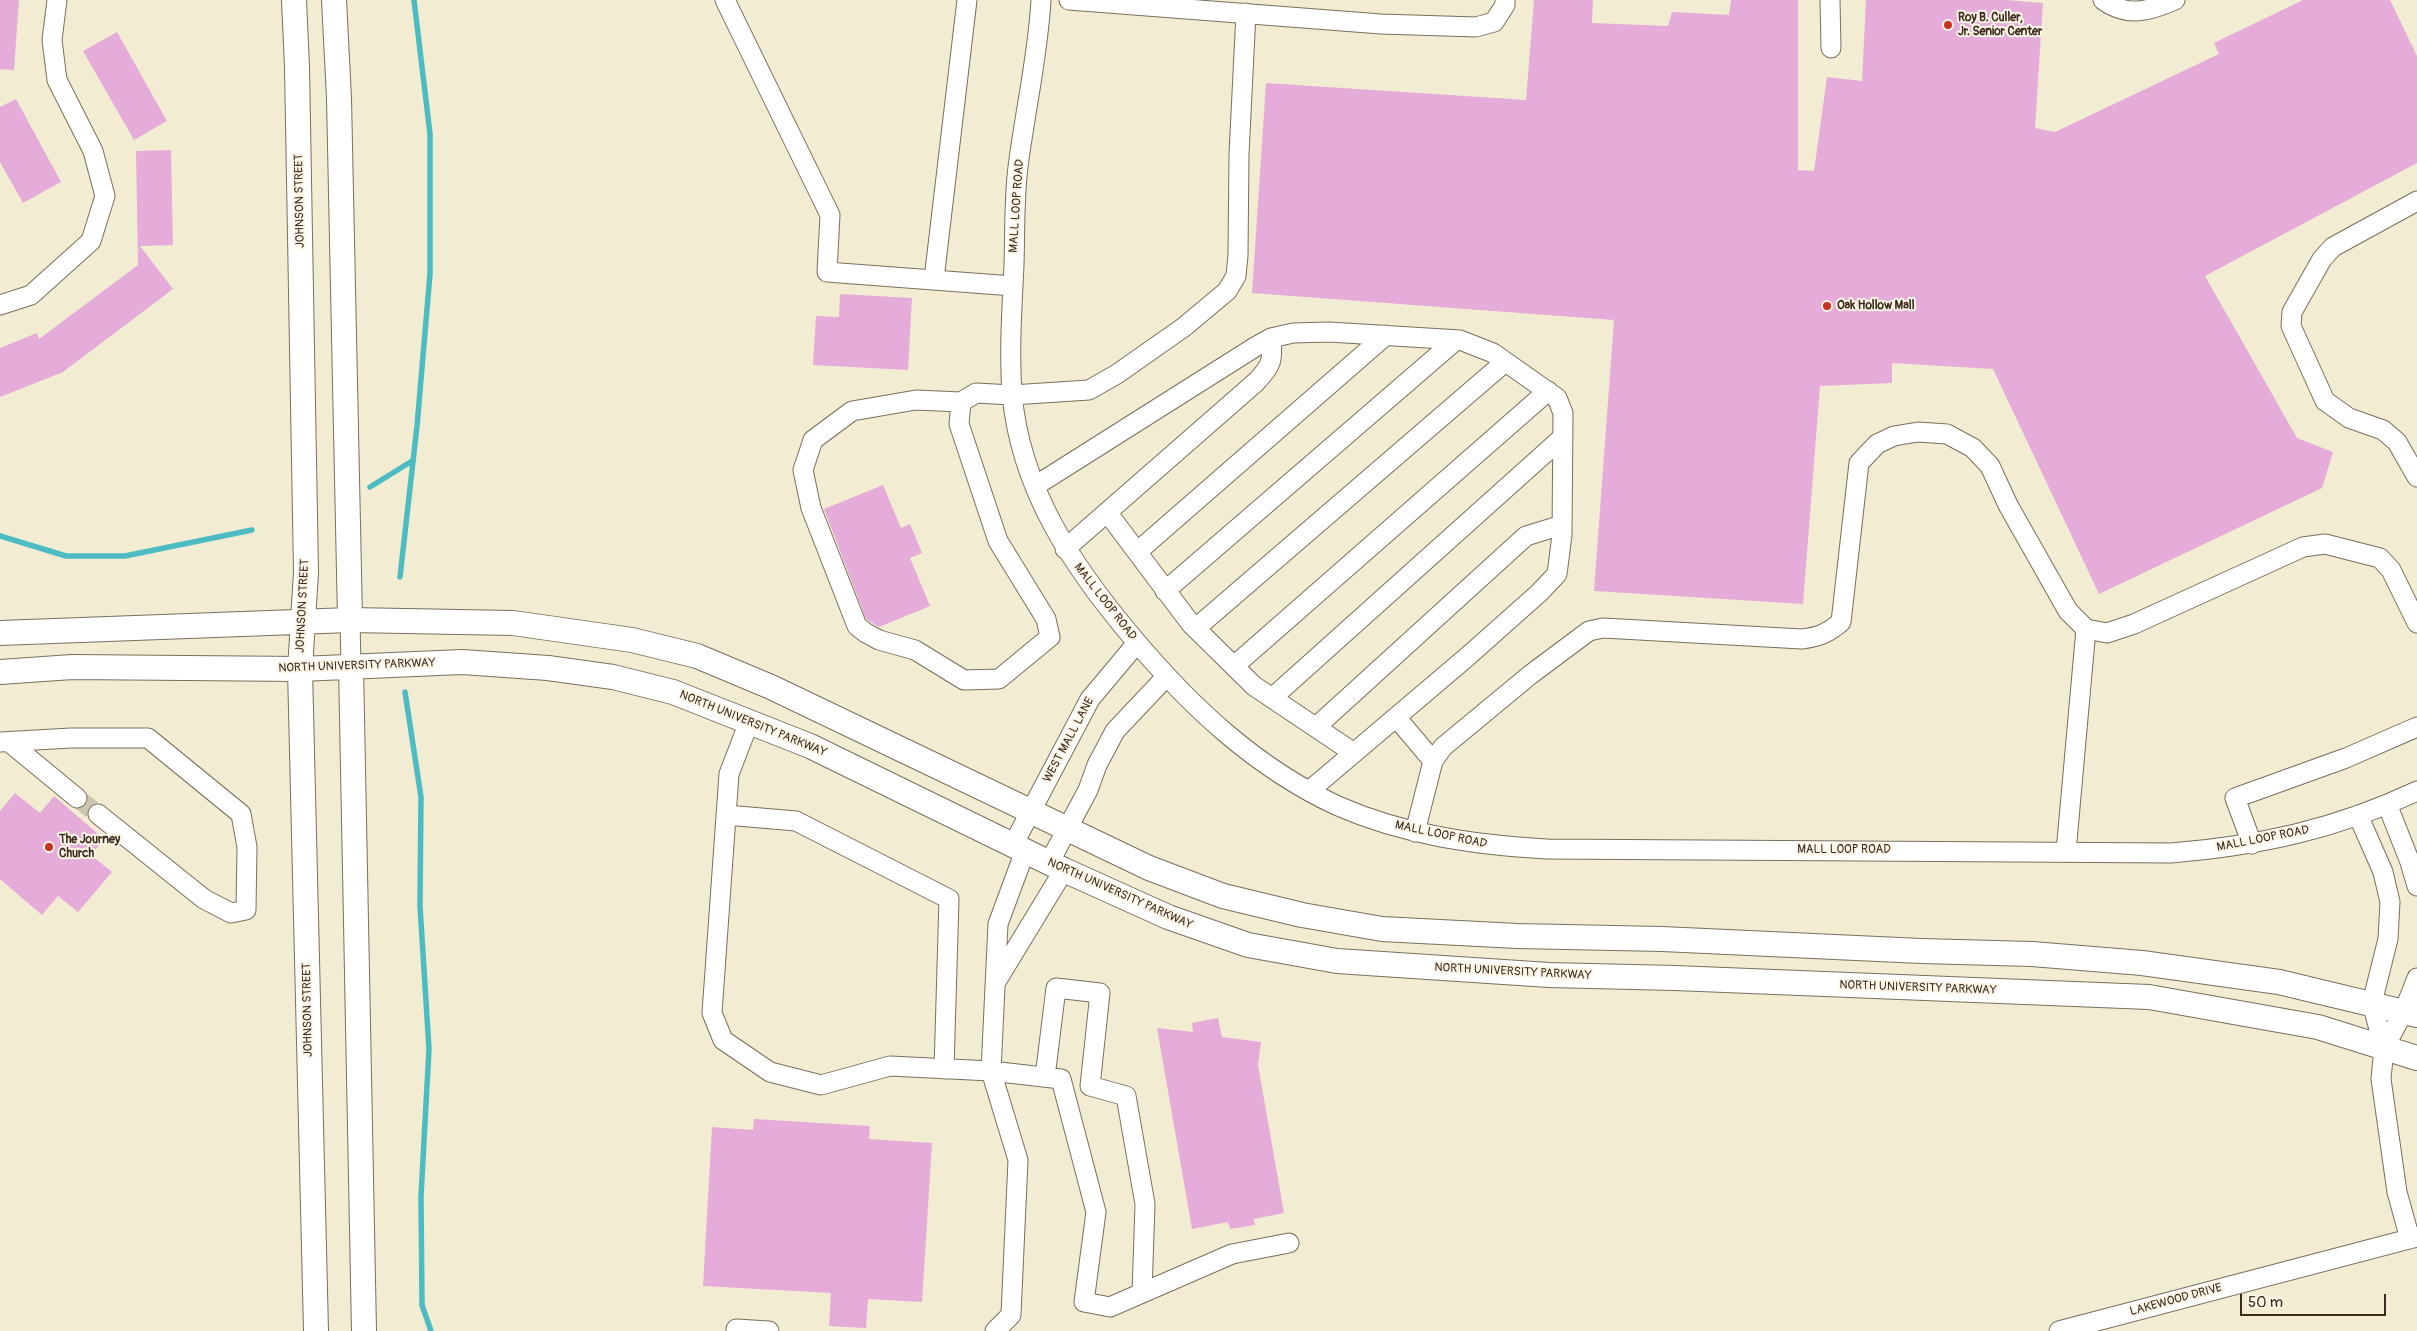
<!DOCTYPE html>
<html>
<head>
<meta charset="utf-8">
<style>
	body { margin:0 }
	#map { position:relative; width:2417px; height:1331px; overflow:hidden; background:#f2ecd3; font-family:Pangolin,sans-serif }
	canvas { display:block }
	.scale { position:absolute; left:2240px; top:1294px; width:146px; height:22px; box-sizing:border-box; border:2px solid #3b2a1e; border-top:0; padding-left:6px; font-size:15px; line-height:18px; white-space:nowrap; color:#3b2a1e; -webkit-text-stroke:4px #fcf5e5; paint-order:stroke }
</style>
</head>
<body>
<div id="map">
<canvas width="2417" height="1331"></canvas>
<div class="scale">50 m</div>
</div>
<script>
const ctx = document.querySelector('canvas').getContext('2d');
ctx.lineJoin = 'round';
function stroke(path, color, width, dash) {
  ctx.strokeStyle = color;
  ctx.lineWidth = width;
  ctx.lineCap = dash ? 'butt' : 'round';
  ctx.setLineDash(dash || []);
  ctx.stroke(path);
}
function paint(path, color) {
  ctx.fillStyle = color;
  ctx.fill(path, 'evenodd');
}
function label(font, color, halo, rows, align = 'center') {
  ctx.font = font + ' Pangolin,sans-serif';
  ctx.lineWidth = 4;
  ctx.setLineDash([]);
  ctx.textBaseline = 'middle';
  ctx.strokeStyle = halo;
  ctx.fillStyle = color;
  for (const [text, x, y, turn = 0] of rows) {
    ctx.save();
    ctx.translate(x, y);
    ctx.rotate((+turn || 0) * Math.PI / 180);
    ctx.textAlign = isNaN(turn) ? turn : align;
    if (halo) ctx.strokeText(text, 0, 0);
    ctx.fillText(text, 0, 0);
    ctx.restore();
  }
}
stroke(new Path2D(`
	M370,487l42,-26
	M0,536l66,20h59l127,-26
	M400,577l17,-151 13,-152v-140l-16,-134
	M405,692l16,105 -1,109 9,143 -8,147 1,109 9,26`), '#4dbcc2', 5.5);
paint(new Path2D(`
	M0,0h19l-5,70 -14,-1z
	M1534,0h59l-1,23 76,3 4,-14 57,3 2,-15h67v170l16,1 13,-94 35,4 4,-81h140l37,3 -8,125 20,4 164,-78 -5,-11 89,-43h87l27,56v107l-212,113 92,162 36,14 -11,36 -223,106 -106,-225 -101,-6v20l-72,3 -17,218 -209,-13 20,-271 -362,-27 14,-210 260,17z
	M117,32l50,89 -33,19 -51,-89z
	M16,99l45,83 -38,21 -23,-41v-55z
	M171,150l2,95 -33,1 33,43 -110,83 -63,25v-49l37,-15 2,6 99,-74 -2,-114z
	M840,294l72,4 -4,72 -95,-5 3,-49 23,1z
	M883,485l18,43 9,-4 12,29 -12,5 20,48 -51,21 -13,-8 -42,-110z
	M15,793l25,20 14,-17 50,43 -13,16 21,17 -34,40 -20,-16 -16,19 -42,-36v-68z
	M1218,1018l4,19 39,5 -3,23 26,148 -30,6 1,6 -25,4 -2,-7 -36,7 -35,-201 36,4 -1,-9z
	M754,1119l116,7 -1,13 63,4 -10,159 -54,-3 -2,29 -37,-2 2,-33 -128,-7 9,-159 41,3z`), '#e5acd9');
stroke(new Path2D(`
	M77,798l21,16`), '#cdc5af', 19, [19, 9]);
const minor = new Path2D(`
	M725,0l105,215 -3,57 186,14
	M1041,0c-3,56 -16,111 -23,167 -4,32 -3,66 -4,98 -2,43 -5,85 -2,128 8,96 61,174 121,245 58,69 123,130 205,168 66,29 138,39 209,43l624,4c87,-7 166,-24 246,-62
	M1069,0l312,24 95,3 18,-5 11,-17v-5
	M1830,0l1,48
	M2103,0c24,18 47,11 72,0
	M2417,201l-84,46 -11,12 -30,53 -1,14 34,75 24,17 34,12 14,12 20,35
	M934,279l33,-279
	M0,305l31,-10 60,-54 14,-45 -12,-45 -36,-71 -5,-40 5,-40
	M961,402l-45,-2 -64,11 -39,29 -10,30 8,38 46,118 9,7 13,7 36,10 49,30 35,-1 51,-42 -4,-18 -48,-78 -39,-117 2,-22 15,-9 36,2 77,-5 28,-16 67,-47 43,-36 9,-15 2,-21 1,-101 7,-141
	M1035,486l220,-139 16,-9 22,-5 36,-1 131,8 33,13 64,45 6,15 -1,122 -5,39 -18,19 -72,64 -158,134
	M1107,512l84,112 63,62 100,67
	M1065,549l191,-167c16,-17 17,-21 15,-44
	M1137,552l249,-217
	M1165,591l291,-251
	M350,620l1,46
	M1196,628l309,-266
	M1234,666l314,-275
	M1272,698l291,-261
	M1396,717l37,44
	M749,722l-20,52 -17,239 11,27 47,32 51,13 69,-19 101,5 7,-147 27,-73
	M1316,727l210,-191 36,-11
	M0,742l71,-4h77l93,76 6,33 -1,63 -15,3 -27,-14 -106,-85
	M9,742l68,56
	M2387,804l23,58 7,24
	M726,815l70,6 153,78 -5,170
	M2358,815l25,57 7,30 -2,37 -16,64 12,45 -3,31 16,113 13,47
	M1415,832l18,-71 10,-14 87,-72 59,-44 14,-3 199,11c17,-2 26,-6 39,-17l18,-159 18,-19 17,-8 24,-4 29,2 26,14 17,18 18,39 60,106 18,18 21,4 27,-9 169,-77 22,-3 55,14 11,12 26,53
	M2252,844l-17,-46 111,-40 71,-31
	M1013,845l77,-146 47,-56
	M2066,852l20,-223
	M1049,863l39,-73 9,-25 18,-34 51,-54
	M997,980l67,-110
	M2384,1048l20,-37 13,-33
	M1045,1077l11,-89 44,5 -10,93 36,10 19,108 -3,89
	M736,1329l33,2
	M995,1331l16,-16 7,-155 -27,-89 70,8 35,133 -12,90 26,5 122,-53 57,-11
	M2059,1331l358,-94`);
const major = new Path2D(`
	M294,0l3,67 9,505 -6,97 16,662
	M334,0l5,98 11,522
	M0,633l350,-13 163,3 119,17 65,16 74,31 378,181 74,28 79,19 80,14 135,7 145,3 259,12 111,3 110,9 137,19 138,33
	M351,666l13,665
	M0,672l72,-5 228,2 162,-7 86,6 65,9 60,15 137,54 254,124 104,47 80,28 89,16 212,14 126,3 474,19 169,30 99,31`);
stroke(minor, '#7b6e5d', 21);
stroke(major, '#7b6e5d', 26);
stroke(minor, '#fff', 19);
stroke(major, '#fff', 24);
for (const [x, y, r, color] of [
	[1948,25,5,"#c8321e"],
	[1827,306,5,"#c8321e"],
	[49,847,5,"#c8321e"]
]) {
  const dot = new Path2D();
  dot.arc(x, y, r, 0, 2 * Math.PI);
  ctx.fillStyle = color;
  ctx.fill(dot);
  stroke(dot, '#fcf5e5', 2);
}
label('bold 12px', '#3b2a1e', '#fcf5e5', [
	["Roy B. Culler,",1958,18],
	["Jr. Senior Center",1958,32],
	["Oak Hollow Mall",1837,306],
	["The Journey",59,840],
	["Church",59,854]
], 'left');
label('12px', '#3b2a1e', '#fcf5e5', [
	["JOHNSON STREET",300,201,-91],
	["MALL LOOP ROAD",1017,206,-86],
	["MALL LOOP ROAD",1105,602,52],
	["JOHNSON STREET",303,606,-87],
	["NORTH UNIVERSITY PARKWAY",357,666,-2],
	["NORTH UNIVERSITY PARKWAY",753,724,22],
	["WEST MALL LANE",1069,740,-62],
	["MALL LOOP ROAD",1441,835,12],
	["MALL LOOP ROAD",2263,839,-11],
	["MALL LOOP ROAD",1844,850],
	["NORTH UNIVERSITY PARKWAY",1120,894,24],
	["NORTH UNIVERSITY PARKWAY",1513,972,3],
	["NORTH UNIVERSITY PARKWAY",1918,988,2],
	["JOHNSON STREET",308,1010,-91],
	["LAKEWOOD DRIVE",2176,1300,-15]
]);
</script>
</body>
</html>
